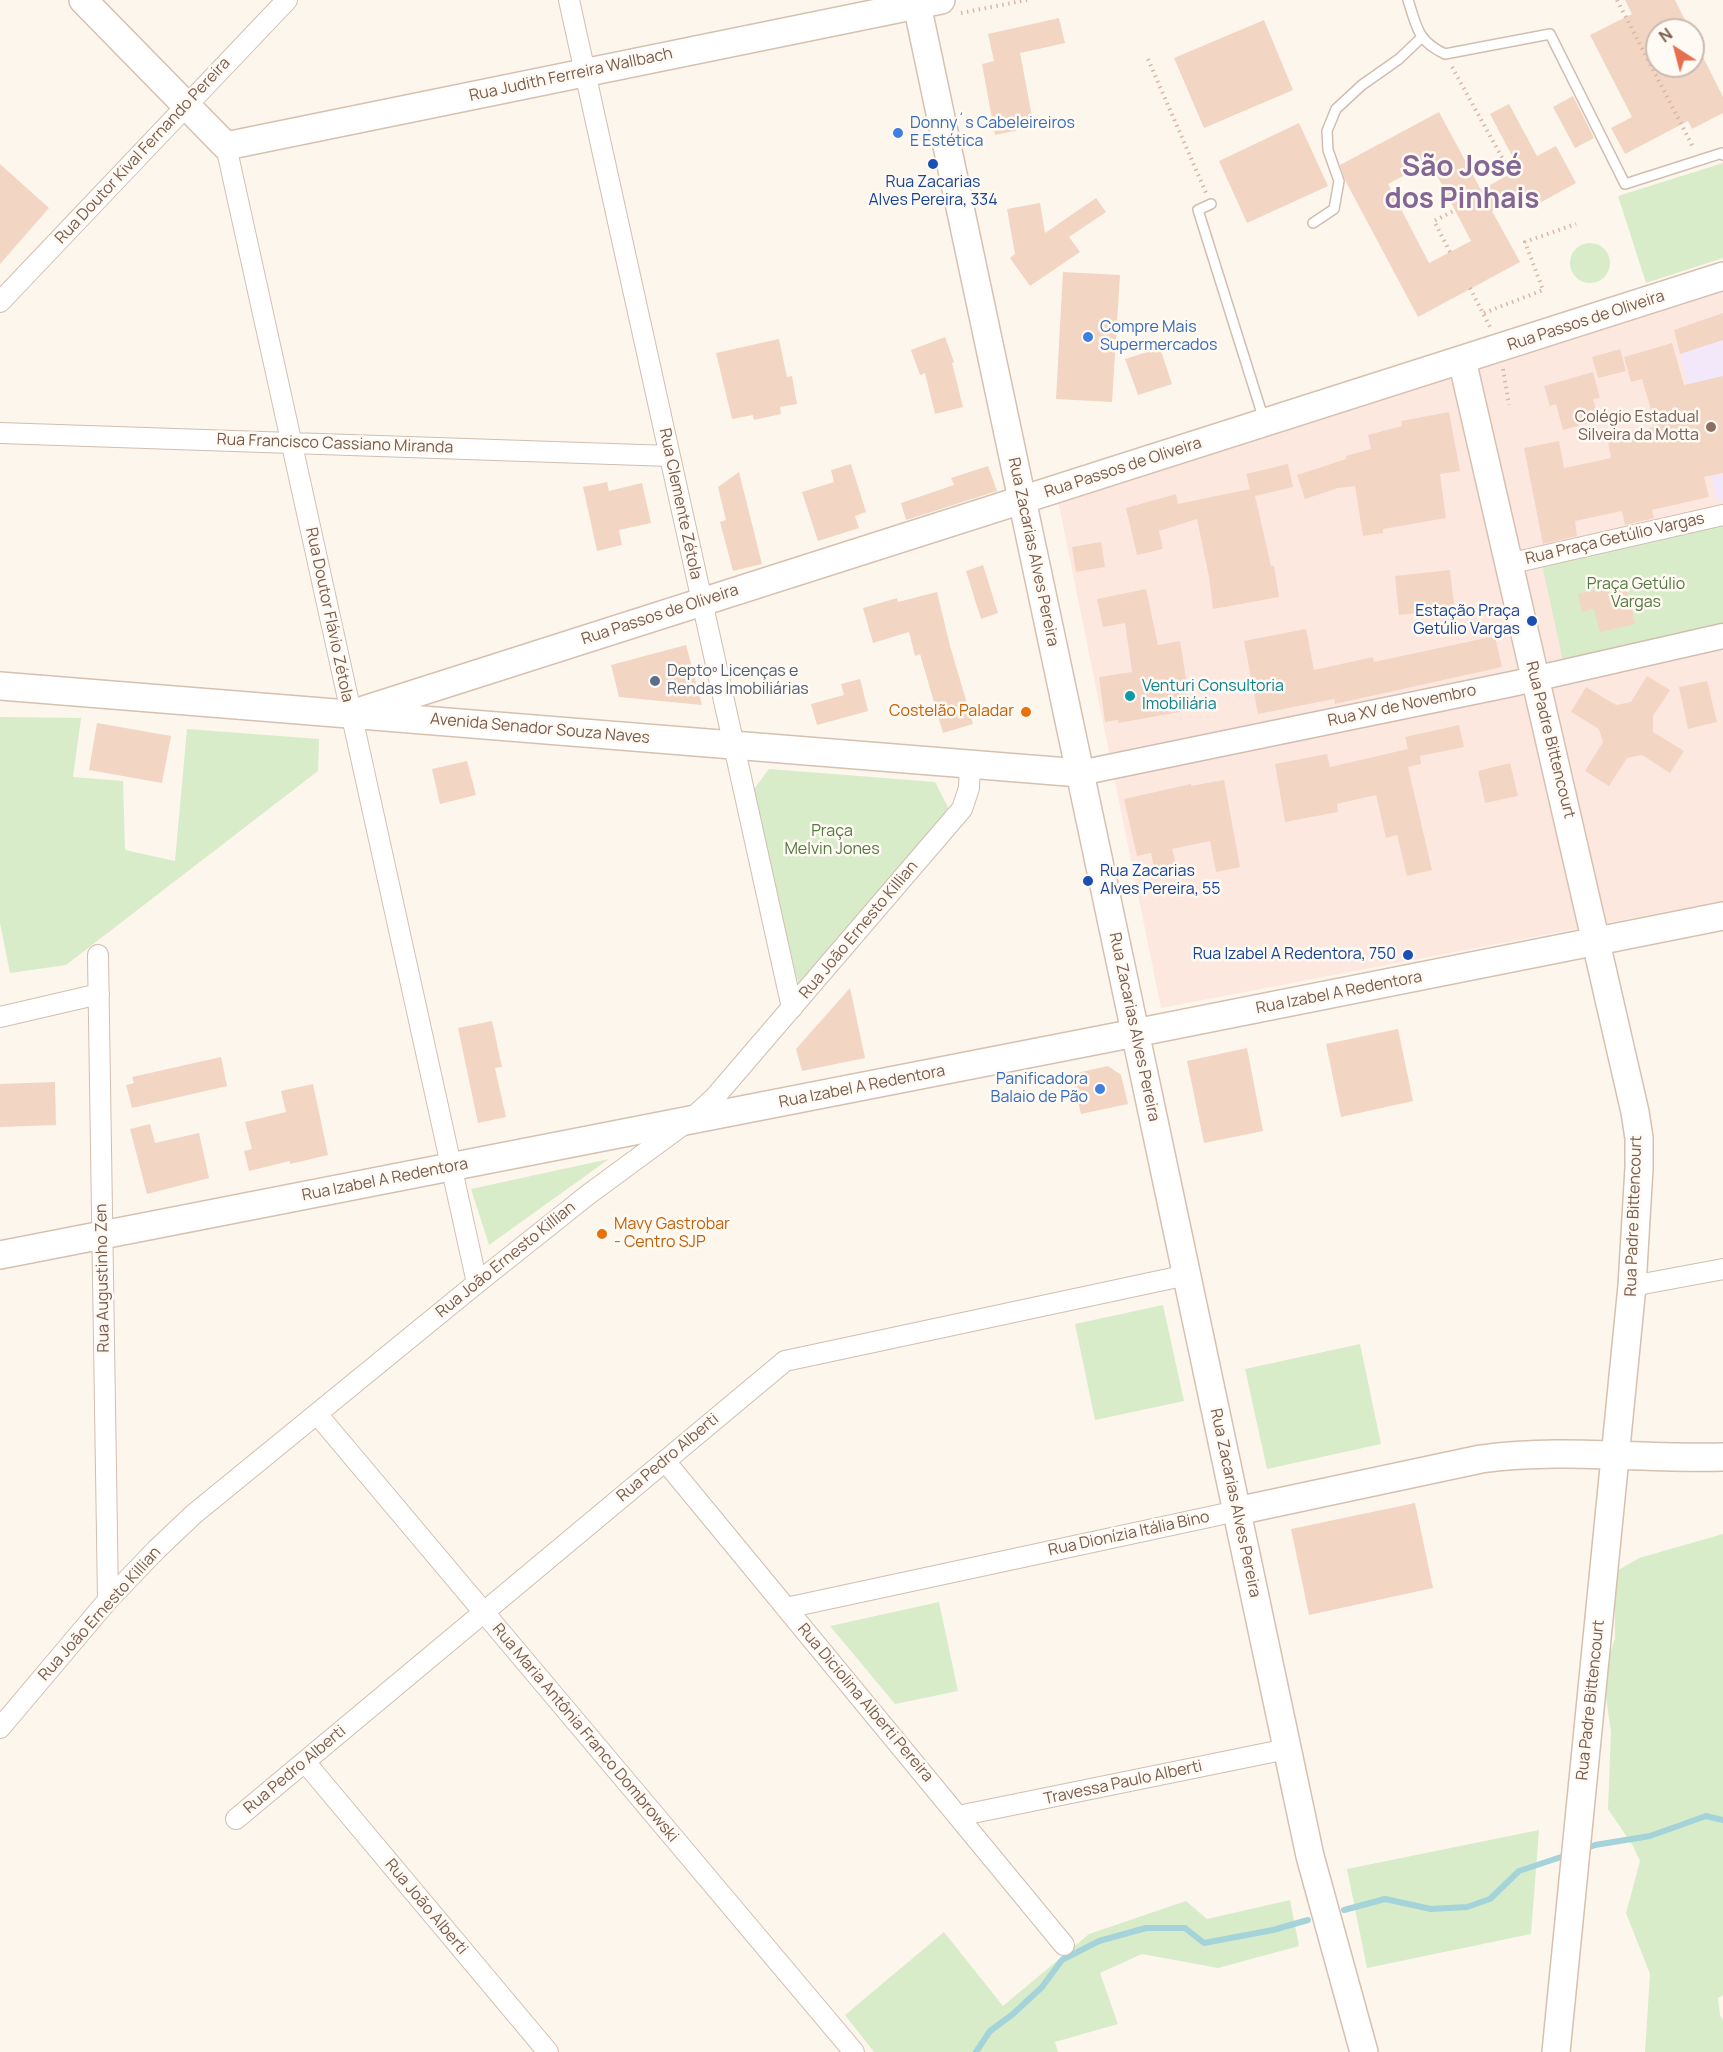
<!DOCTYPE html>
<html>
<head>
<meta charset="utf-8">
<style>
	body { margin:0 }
	#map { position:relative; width:1723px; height:2052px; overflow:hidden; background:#fdf6ec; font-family:Manrope,sans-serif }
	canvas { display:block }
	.north { position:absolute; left:1645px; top:18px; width:60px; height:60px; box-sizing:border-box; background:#fffaf3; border:2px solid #cabbb1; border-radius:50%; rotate:324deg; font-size:16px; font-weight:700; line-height:24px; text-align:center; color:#7a5c4d }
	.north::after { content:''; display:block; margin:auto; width:21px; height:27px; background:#e76f51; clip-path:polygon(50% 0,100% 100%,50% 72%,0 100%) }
</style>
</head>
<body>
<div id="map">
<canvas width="1723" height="2052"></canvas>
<div class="north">N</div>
</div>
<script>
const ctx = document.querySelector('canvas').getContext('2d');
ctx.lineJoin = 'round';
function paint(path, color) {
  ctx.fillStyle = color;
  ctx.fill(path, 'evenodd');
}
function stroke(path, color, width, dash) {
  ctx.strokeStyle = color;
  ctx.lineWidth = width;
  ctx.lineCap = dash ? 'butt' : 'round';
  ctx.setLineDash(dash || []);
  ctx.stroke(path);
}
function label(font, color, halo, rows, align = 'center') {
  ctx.font = font + ' Manrope,sans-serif';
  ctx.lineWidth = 5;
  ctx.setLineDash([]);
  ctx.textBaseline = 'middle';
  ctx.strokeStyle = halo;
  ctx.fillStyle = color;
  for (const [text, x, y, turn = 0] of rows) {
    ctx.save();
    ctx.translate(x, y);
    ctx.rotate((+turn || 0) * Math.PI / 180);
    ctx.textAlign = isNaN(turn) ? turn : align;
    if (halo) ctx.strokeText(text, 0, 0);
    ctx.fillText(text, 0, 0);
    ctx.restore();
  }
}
paint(new Path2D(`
	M1723,262v639l-562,107 -107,-527z`), '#fde8e0');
paint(new Path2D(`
	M1723,313v187l-6,1 -43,-171z`), '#f3e8fa');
paint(new Path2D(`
	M1723,163v95l-77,25 -28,-87z
	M1570 263a20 20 0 1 1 40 0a20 20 0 1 1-40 0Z
	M1723,519v111l-159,36 -23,-106z
	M0,717l81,1 -8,59 50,4 2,69 50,11 12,-132 132,10 -1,32 -252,194 -56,8 -10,-50z
	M769,769l166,13 14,27 -150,177 -48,-193z
	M609,1159l-120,86 -18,-56z
	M1163,1305l21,96 -89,19 -20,-96z
	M1360,1344l21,100 -114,25 -22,-100z
	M1723,1534v461l-5,3 2,17 3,5v32h-78l5,-78 -24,-61 14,-52 -7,-15 -25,-37 3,-77 -8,-56 12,-38v-66l24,-14z
	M939,1602l19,89 -63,13 -65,-78z
	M1539,1830l-8,104 -164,34 -20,-99z
	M1290,1900l9,46 -81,22 -76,-14 -42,19 18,51 -63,18 3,10h-184l-29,-37 99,-83 59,74 86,-72 97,-33 21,18z`), '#d8ecc9');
stroke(new Path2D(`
	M1585,1849l10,-4 55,-9 56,-20 17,4
	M1344,1910l41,-11 46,10 36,-2 23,-8 29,-28 51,-17
	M976,2052l14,-21 23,-17 29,-27 20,-27 37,-19 47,-13h39l19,15 69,-13 35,-10`), '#a5d3da', 6);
paint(new Path2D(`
	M1625,0h50l15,30h-33v36h36v-29l30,60v16l-31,16 -4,-8 -63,33 -14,-26 21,-11 -42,-82 42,-21z
	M1059,18l6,25 -45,10 14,74 -39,8 -13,-71 12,-3 -6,-27z
	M1264,20l29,70 -89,38 -30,-70z
	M1573,96l21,42 -19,10 -22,-41z
	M1509,104l28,52 19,-10 20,37 -40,22 -7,-14 -37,20 28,51 -102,55 -72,-135 -6,-17 99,-53 42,78 38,-21 -29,-55zM1430,162l41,79 -42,22 -41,-79z
	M1299,123l29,63 -81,37 -28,-62z
	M0,164l49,44 -49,56z
	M1096,198l10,14 -37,25 11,15 -50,34 -20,-28 5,-4 -8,-45 33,-6 5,30z
	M1063,272l57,3 -8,127 -56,-3z
	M1723,313v27l-43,14 -6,-24z
	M945,337l9,25 -2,1 11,44 -28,7 -10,-41 -5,2 -9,-25z
	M779,339l8,38 5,-1 5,28 -17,3 1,7 -27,6 -1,-5 -21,4 -16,-66z
	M1672,343l12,42 39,-9v97l-19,4 5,20 -57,13 2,8 -29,7 -3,-14 -47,10 2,15 -34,8 -19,-96 35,-7 5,27 47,-10 -4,-21 49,-10 -14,-48 -11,3 -7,-25z
	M1160,348l12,36 -34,11 -13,-36z
	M1620,349l6,22 -28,7 -6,-21z
	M1593,372l7,26 -7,1 6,21 -36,10 -7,-26 -6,2 -6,-20z
	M1449,412l11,59 -20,3 6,44 -63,11v4l-20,3 -8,-50 -17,2 -33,11 -8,-24 49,-16v-3l25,-7 -3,-14 34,-9 -1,-5z
	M851,464l15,48 -11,4 4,12 -41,13 -16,-49 32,-10 -3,-12z
	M1288,464l5,23 -38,9 16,70h3l5,31 -66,12 -4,-32 -12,-58 -38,12 4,18 -26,6 -11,-47 50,-14 2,10 72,-15 -4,-15z
	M988,466l9,25 -91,29 -5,-17 53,-18 -3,-7z
	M739,472l23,92 -29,7 -13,-49 6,-2 -8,-33z
	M607,482l2,9 33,-8 9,40 -32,7 3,15 -25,6 -14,-64z
	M1101,542l4,25 -29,5 -4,-25z
	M983,565l15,48 -17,6 -15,-48z
	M1450,570l5,43 -28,3v-4l-28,3 -4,-39z
	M1626,583l9,41 -35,8 -6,-23 -12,3 -4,-18z
	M1146,589l12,56 22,-4 11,69 -73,13v-3l-13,2 -6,-45 33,-5 -7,-49 -22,4 -6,-28z
	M937,592l13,54 23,78 -30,9 -23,-79 -5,2 -6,-24 -36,11 -10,-35 34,-10 1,4z
	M1306,629l8,41 59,-13 1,5 121,-26 7,31 -167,37 -1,-5 -76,15 -14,-73z
	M686,645l16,60 -83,-8 -8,-32z
	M1647,676l23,14 -17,26v16l31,19 -14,22 -28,-18 -15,3 -18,28 -24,-15 18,-29 -4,-13 -28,-17 15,-25 30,18 15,-3z
	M860,679l8,32 -51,14 -6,-21 33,-9 -3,-11z
	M1707,681l10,41 -29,7 -9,-42z
	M97,723l74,13 -9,47 -73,-13z
	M1459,725l5,22 -44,9 1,8 -13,3 24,103 -25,6 -10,-41 -11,3 -10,-43 -39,9 1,8 -53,10 -10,-58 52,-10 3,13 78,-18 -3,-12z
	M467,761l9,34 -36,9 -8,-35z
	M1510,763l8,33 -33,7 -7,-32z
	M1224,780l16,87 -24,5 -6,-31 -38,8 5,19 -22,5 -4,-20 -14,3 -13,-57 67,-15v2z
	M850,988l15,70 -63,13 -6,-22z
	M492,1021l10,46 -7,1 11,49 -28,6 -20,-95z
	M1398,1029l15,72 -72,16 -15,-73z
	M1247,1048l16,83 -59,12 -17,-82z
	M221,1057l6,29 -95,22 -6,-23 8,-2 -2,-6z
	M1108,1066l13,9 7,29 -47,10 -9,-40z
	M55,1082l1,43 -56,2v-43z
	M313,1084l15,71 -38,9v-3l-41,10 -5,-20 8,-2 -7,-27 41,-10 -5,-21z
	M150,1124l5,19 44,-10 10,45 -62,16 -17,-65z
	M1415,1503l18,85 -124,27 -18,-86z`), '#f3d5c3');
const service = new Path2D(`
	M1408,0c9,27 9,41 37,54l105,-20 75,150 97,-31 1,2
	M1211,204l-13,6 66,210
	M1313,223l21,-14 5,-28 -11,-31 -1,-19 9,-22 26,-24 37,-26 22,-21`);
const minor = new Path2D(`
	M569,0l223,1008
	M226,146l251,1137
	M0,302l287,-302
	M0,433l670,23
	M1508,564l215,-49
	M98,955l10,645
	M0,1017l99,-23
	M1632,1286l91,-17
	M317,1414l537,638
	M665,1461l399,484
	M786,1608l451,-97
	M0,1728l108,-128 48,-50 38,-36 283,-231 112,-89 102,-75 24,-22 247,-288 7,-21 1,-24
	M305,1762l243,290
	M958,1816l329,-67
	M236,1819l549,-458 402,-86`);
const tertiary = new Path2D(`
	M1080,773l432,-89 211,-48`);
const secondary = new Path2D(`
	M83,0l143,146 715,-146
	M916,0l394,1856 54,196
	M1462,360l173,752 4,26v30l-7,118 -76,766
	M0,686l1080,87
	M351,714l1372,-438
	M0,1255l1130,-221 593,-118
	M1237,1511l244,-52c80,-11 161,0 242,-2`);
stroke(service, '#d1beb0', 12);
stroke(minor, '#d1beb0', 22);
stroke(tertiary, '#d1beb0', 27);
stroke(secondary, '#d6c0b0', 30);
stroke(new Path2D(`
	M1617,0l77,149
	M961,13l66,-13
	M1148,59l58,134
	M1452,67l59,107
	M1450,252l-16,-31 21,-11
	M1470,288l20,39
	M1484,313l59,-23 -18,-48 51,-18
	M1503,369l6,36`), '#d9b8a5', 4, [1.5, 4.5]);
stroke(service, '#fff', 9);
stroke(minor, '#fff', 20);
stroke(tertiary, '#fff', 24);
stroke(secondary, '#fff', 27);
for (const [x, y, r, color] of [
	[898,133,6,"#3f7fe0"],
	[933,164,6,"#1a4fb4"],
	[1088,337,6,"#3f7fe0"],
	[1711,427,6,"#8d6e63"],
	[1532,621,6,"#1a4fb4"],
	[655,681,6,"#5c6f8a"],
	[1130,696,6,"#0f9aa8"],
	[1026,712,6,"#e8710a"],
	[1088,881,6,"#1a4fb4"],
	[1408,955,6,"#1a4fb4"],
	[1100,1089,6,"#3f7fe0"],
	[602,1234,6,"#e8710a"]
]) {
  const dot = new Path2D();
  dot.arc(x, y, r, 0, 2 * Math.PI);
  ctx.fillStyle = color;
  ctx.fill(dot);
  stroke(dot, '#fffaf3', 2);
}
label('16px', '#7a5c4d', '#fffaf3', [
	["Rua Judith Ferreira Wallbach",571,75,-12],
	["Rua Doutor Kival Fernando Pereira",143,151,-47],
	["Rua Passos de Oliveira",1586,321,-18],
	["Rua Francisco Cassiano Miranda",335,444,2],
	["Rua Passos de Oliveira",1123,468,-18],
	["Rua Clemente Zétola",680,504,78],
	["Rua Praça Getúlio Vargas",1615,539,-13],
	["Rua Zacarias Alves Pereira",1033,552,78],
	["Rua Doutor Flávio Zétola",329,615,78],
	["Rua Passos de Oliveira",660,615,-18],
	["Rua XV de Novembro",1402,706,-12],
	["Avenida Senador Souza Naves",540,729,5],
	["Rua Padre Bittencourt",1550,740,76],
	["Rua João Ernesto Killian",859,930,-50],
	["Rua Izabel A Redentora",1339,993,-11],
	["Rua Zacarias Alves Pereira",1134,1027,78],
	["Rua Izabel A Redentora",862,1087,-11],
	["Rua Izabel A Redentora",385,1180,-11],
	["Rua Padre Bittencourt",1634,1216,-88],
	["Rua João Ernesto Killian",506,1260,-39],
	["Rua Augustinho Zen",103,1278,-91],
	["Rua Pedro Alberti",668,1458,-40],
	["Rua Zacarias Alves Pereira",1235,1503,78],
	["Rua Dionízia Itália Bino",1129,1534,-12],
	["Rua João Ernesto Killian",100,1614,-48],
	["Rua Padre Bittencourt",1591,1700,-84],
	["Rua Diciolina Alberti Pereira",865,1703,50],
	["Rua Maria Antônia Franco Dombrowski",585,1733,50],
	["Rua Pedro Alberti",295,1770,-40],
	["Travessa Paulo Alberti",1123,1783,-12],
	["Rua João Alberti",426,1907,50]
]);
label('16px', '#366cbe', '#fffaf3', [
	["Donny´s Cabeleireiros",910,124],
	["E Estética",910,142],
	["Compre Mais",1100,328],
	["Supermercados",1100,346],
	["Panificadora",1088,1080,"right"],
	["Balaio de Pão",1088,1098,"right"]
], 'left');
label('16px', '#164399', '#fffaf3', [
	["Rua Zacarias",933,183,"center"],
	["Alves Pereira, 334",933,201,"center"],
	["Estação Praça",1520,612],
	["Getúlio Vargas",1520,630],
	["Rua Zacarias",1100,872,"left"],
	["Alves Pereira, 55",1100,890,"left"],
	["Rua Izabel A Redentora, 750",1396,955]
], 'right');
label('16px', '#785e54', '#fffaf3', [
	["Colégio Estadual",1699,418],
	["Silveira da Motta",1699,436]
], 'right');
label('16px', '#537a41', '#fffaf3', [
	["Praça Getúlio",1636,585],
	["Vargas",1636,603],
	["Praça",832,832],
	["Melvin Jones",832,850]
]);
label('16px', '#4e5e75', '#fffaf3', [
	["Deptoº Licenças e",667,672],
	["Rendas Imobiliárias",667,690]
], 'left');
label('16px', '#0d838f', '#fffaf3', [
	["Venturi Consultoria",1142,687],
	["Imobiliária",1142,705]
], 'left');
label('16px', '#c56008', '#fffaf3', [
	["Costelão Paladar",1014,712],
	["Mavy Gastrobar",614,1225,"left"],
	["- Centro SJP",614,1243,"left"]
], 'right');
label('bold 28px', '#846695', '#fffaf3', [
	["São José",1462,168],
	["dos Pinhais",1462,200]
]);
</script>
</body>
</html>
